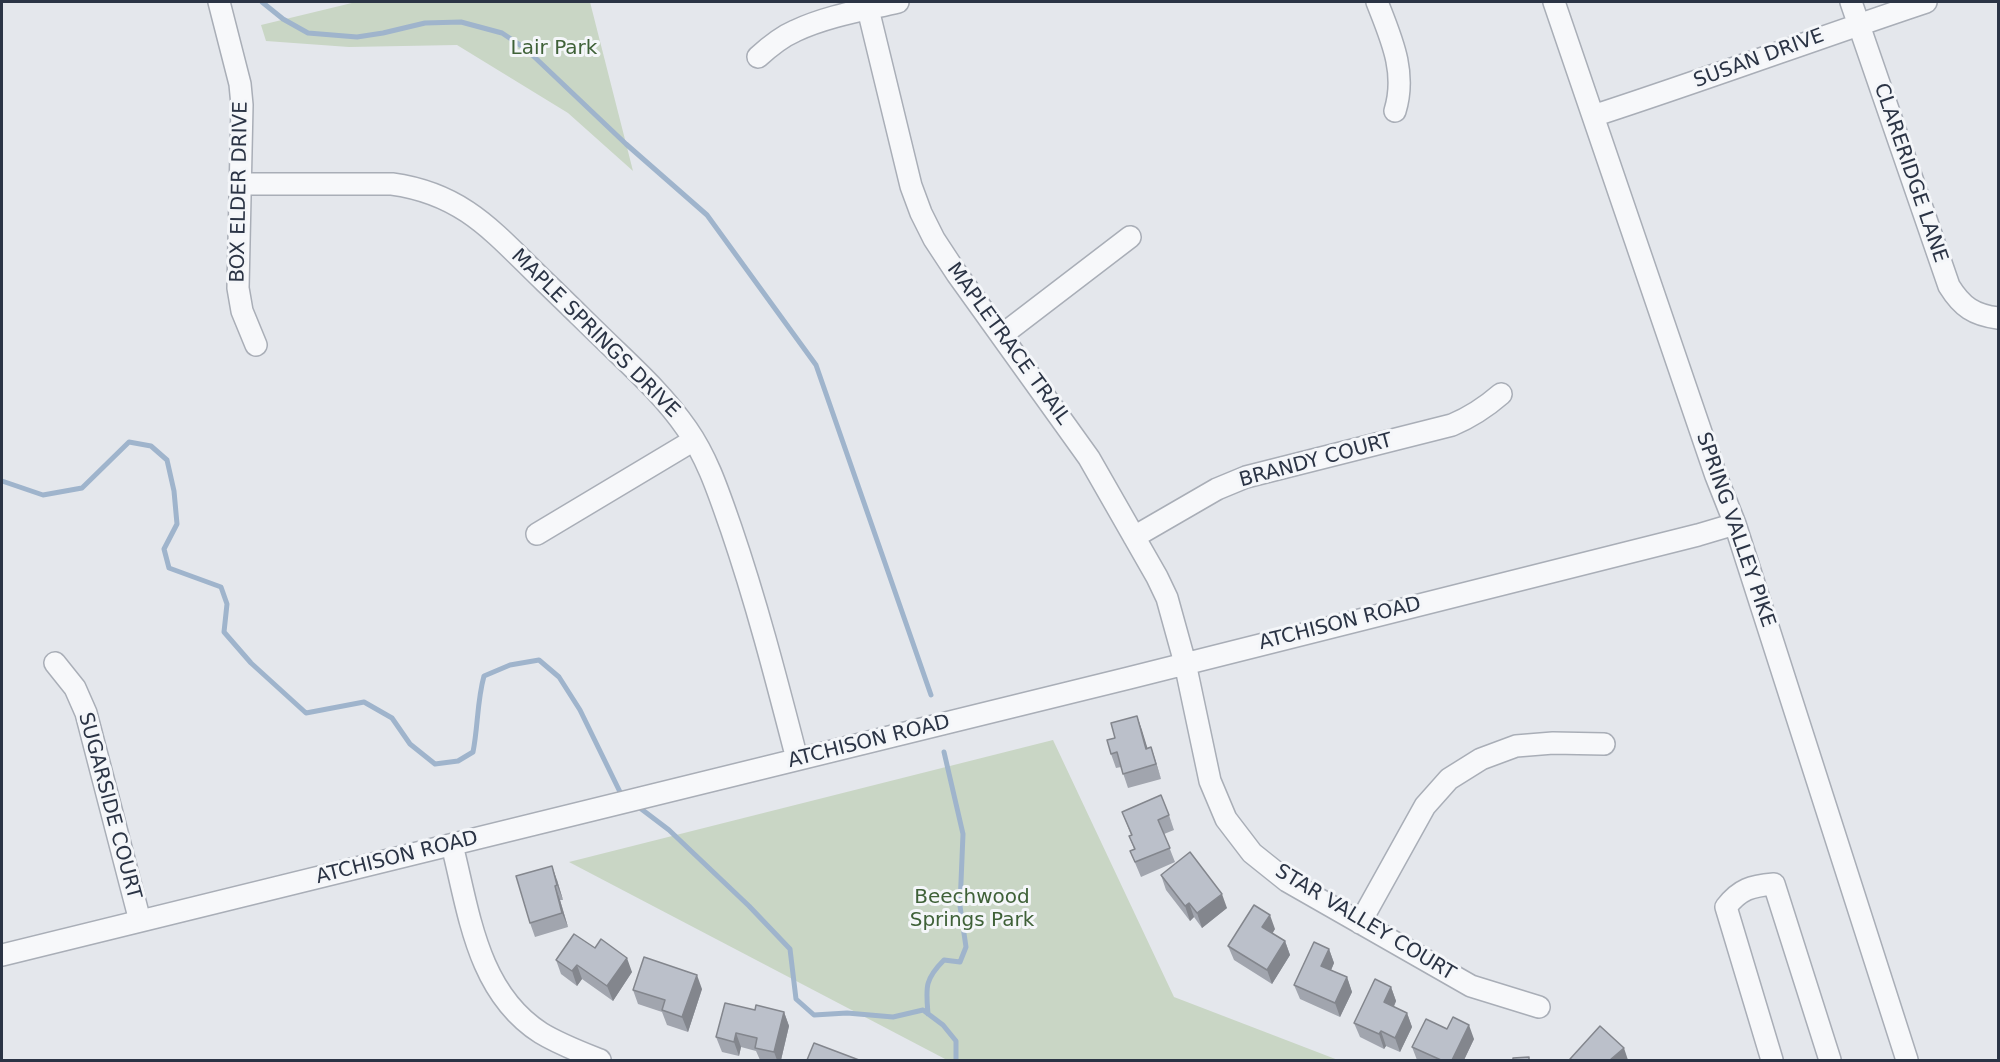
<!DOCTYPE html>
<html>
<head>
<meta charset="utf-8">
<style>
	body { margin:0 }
	#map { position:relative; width:2000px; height:1062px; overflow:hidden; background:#e4e7ec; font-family:"DejaVu Sans",sans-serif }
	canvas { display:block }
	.frame { position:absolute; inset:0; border:3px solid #2b3445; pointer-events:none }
</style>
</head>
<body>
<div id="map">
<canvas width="2000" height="1062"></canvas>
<div class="frame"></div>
</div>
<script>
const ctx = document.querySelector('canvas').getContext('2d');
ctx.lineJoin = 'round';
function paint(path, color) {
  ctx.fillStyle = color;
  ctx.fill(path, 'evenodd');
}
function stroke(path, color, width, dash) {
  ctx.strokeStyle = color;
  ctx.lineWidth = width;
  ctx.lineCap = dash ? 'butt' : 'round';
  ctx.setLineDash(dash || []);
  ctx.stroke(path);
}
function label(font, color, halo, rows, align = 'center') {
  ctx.font = font + ' "DejaVu Sans",sans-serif';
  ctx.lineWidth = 6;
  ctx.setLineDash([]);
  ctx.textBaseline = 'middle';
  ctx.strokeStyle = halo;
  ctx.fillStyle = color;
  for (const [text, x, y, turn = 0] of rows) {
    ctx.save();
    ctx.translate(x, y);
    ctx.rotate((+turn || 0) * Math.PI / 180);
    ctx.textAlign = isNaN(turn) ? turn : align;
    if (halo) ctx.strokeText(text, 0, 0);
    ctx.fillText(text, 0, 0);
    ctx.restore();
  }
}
paint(new Path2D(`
	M356,2h234l43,169 -65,-58 -111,-68 -108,2 -83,-6 -5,-16z
	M1053,740l121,257 164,63h-391l-378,-198z`), '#c9d6c5');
stroke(new Path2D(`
	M262,2l21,17 25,14 49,4 26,-4 42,-10 36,-1 41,11 24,16 100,95 81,71 109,150 115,330
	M2,481l41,14 39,-7 47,-46 22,4 16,14 7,31 3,33 -13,25 5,19 52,19 6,17 -3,28 27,31 55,50 58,-11 28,16 18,26 25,20 23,-3 15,-9c5,-25 4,-51 11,-76l26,-11 29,-5 20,17 21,33 41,84 2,2
	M636,805l33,25 80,76 41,43 6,50 18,16 33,-2 46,4 30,-7 20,15 13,16v19
	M928,1014c-2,-26 -4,-34 16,-54l16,2 6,-15 -6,-41 3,-72 -19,-82`), '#9fb4cc', 5);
const minor = new Path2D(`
	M219,2l21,82 2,21 -4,183 4,23 14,34
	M1377,2c14,36 30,70 18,109
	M1554,2l162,474 19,48 172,536
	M1851,2l98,284c13,21 25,29 49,32
	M868,9l43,177 10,27 13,26 23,35 132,184 68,119 10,21 18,65 25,118 16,38 26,34 35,28 184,105 68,21
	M758,57c11,-10 23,-20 37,-26 32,-15 69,-21 103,-29
	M1593,116c111,-36 222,-77 333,-114
	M241,184h151c73,10 103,50 153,98 24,23 48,47 72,70 25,24 50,48 70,77 21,30 32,65 44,99 26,76 46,154 66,231
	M1002,335l128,-98
	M537,534l157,-94
	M1134,537l83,-48 29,-12 206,-52c19,-8 34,-18 49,-31
	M55,663l20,25 11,25 54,208
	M452,845c17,67 25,147 89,188 18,11 39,19 59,27
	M1360,923l65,-117 24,-27 32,-20 35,-13 37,-3 51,1
	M2,955l1127,-277 569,-143 37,-11
	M1772,1060l-46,-153c14,-18 25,-21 48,-23l56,176`);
stroke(minor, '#a9aeb7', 24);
stroke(minor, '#f7f8fa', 21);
paint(new Path2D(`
	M1137,716l10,32 4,-1 10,32 -33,9 -7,-21 -5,1 -5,-14 4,-16z
	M1122,812l47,3 5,15 -10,4 11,28 -34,15 -11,-26 4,-2 -5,-13 2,-1z
	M1161,875l66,33 -25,20 -8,-11 -4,4 -24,-31z
	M557,880l6,20h-3l8,27 -33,10 -5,-14z
	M1275,929l-3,4 13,8 5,14 -18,29 -38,-24 -6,-14z
	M595,948l37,24 -19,29 -31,-22 -5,7 -16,-12 -5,-14z
	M1329,949l5,14 -3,7 16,7 5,15 -12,25 -40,-18 -6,-14z
	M1391,987l5,14 -2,6 13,6 5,14 -12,25 -14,-6 -2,3 -24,-12 -6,-14z
	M702,989l-14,43 -21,-7 -5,-13 -24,-8 -5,-14z
	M755,1010l29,2 5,14 -8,34h-21l-4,-9 -15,-4 -2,9 -17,-4 -6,-15z
	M1447,1029l27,10 -10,21h-47l-5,-13z`), '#a1a5ae');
paint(new Path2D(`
	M1137,716l5,14 10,33 -6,-14z
	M1151,747l5,15 5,17 -5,-15z
	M552,866l5,14 6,20 -6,-15z
	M555,886l5,14 8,27 -6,-14z
	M1222,894l5,14 -25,20 -5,-15z
	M1189,903l5,14 -4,4 -5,-15z
	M1270,915l5,14 -7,12 -6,-14z
	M1285,941l5,14 -18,29 -5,-14z
	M1329,949l5,14 -7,17 -6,-14z
	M627,958l5,14 -19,29 -6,-15z
	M577,965l5,14 -5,7 -5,-15z
	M697,975l5,14 -14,43 -6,-15z
	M1347,977l5,15 -12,25 -5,-14z
	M1391,987l5,14 -7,15 -5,-14z
	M784,1012l5,14 -8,34h-4l-3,-8z
	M1407,1013l5,14 -12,25 -5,-14z
	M1469,1025l5,14 -10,21h-12z
	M1381,1031l5,15 -2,3 -5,-15z
	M736,1033l5,14 -2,9 -5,-14z
	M1624,1048l4,12h-18z`), '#83868d');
const building = new Path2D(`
	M1137,716l9,33 5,-2 5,17 -33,10 -6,-22 -6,2 -4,-14 8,-2 -4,-15z
	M1161,795l8,20 -11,5 12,28 -35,14 -5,-11 5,-2 -6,-13 3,-1 -10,-23z
	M1190,852l32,42 -25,19 -8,-10 -4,3 -24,-31z
	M552,866l5,19 -2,1 7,27 -32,10 -14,-47z
	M1254,905l16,10 -8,12 23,14 -18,29 -39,-24z
	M574,934l21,14 6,-9 26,19 -20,28 -30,-21 -5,6 -16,-11z
	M1314,942l15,7 -8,17 26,11 -12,26 -41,-18z
	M644,957l53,18 -15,42 -20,-7 3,-10 -32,-10z
	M1375,979l16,8 -7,15 23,11 -12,25 -14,-7 -2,3 -25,-11z
	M725,1003l30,7 1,-5 28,7 -10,40 -19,-4 2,-10 -21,-5 -2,9 -18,-5z
	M1453,1017l16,8 -17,35h-11l-29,-13 14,-28 21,10z
	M1600,1026l24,22 -14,12h-38l-2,-1z
	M814,1043l45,17h-52z
	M1529,1057v3h-16v-2z`);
paint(building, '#bbc0ca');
stroke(building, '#83868d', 1.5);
label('20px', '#3f6138', '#f4f6f9', [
	["Lair Park",554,49],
	["Beechwood",972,898],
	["Springs Park",972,921]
]);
label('20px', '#2b3445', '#f4f6f9', [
	["SUSAN DRIVE",1759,59,-20],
	["CLARERIDGE LANE",1910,173,71],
	["BOX ELDER DRIVE",240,192,-89],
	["MAPLE SPRINGS DRIVE",595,334,45],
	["MAPLETRACE TRAIL",1008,344,54],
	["BRANDY COURT",1316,461,-15],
	["SPRING VALLEY PIKE",1735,530,71],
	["ATCHISON ROAD",1340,624,-14],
	["ATCHISON ROAD",869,742,-14],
	["SUGARSIDE COURT",109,806,75],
	["ATCHISON ROAD",397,858,-14],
	["STAR VALLEY COURT",1365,923,31]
]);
</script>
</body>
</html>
